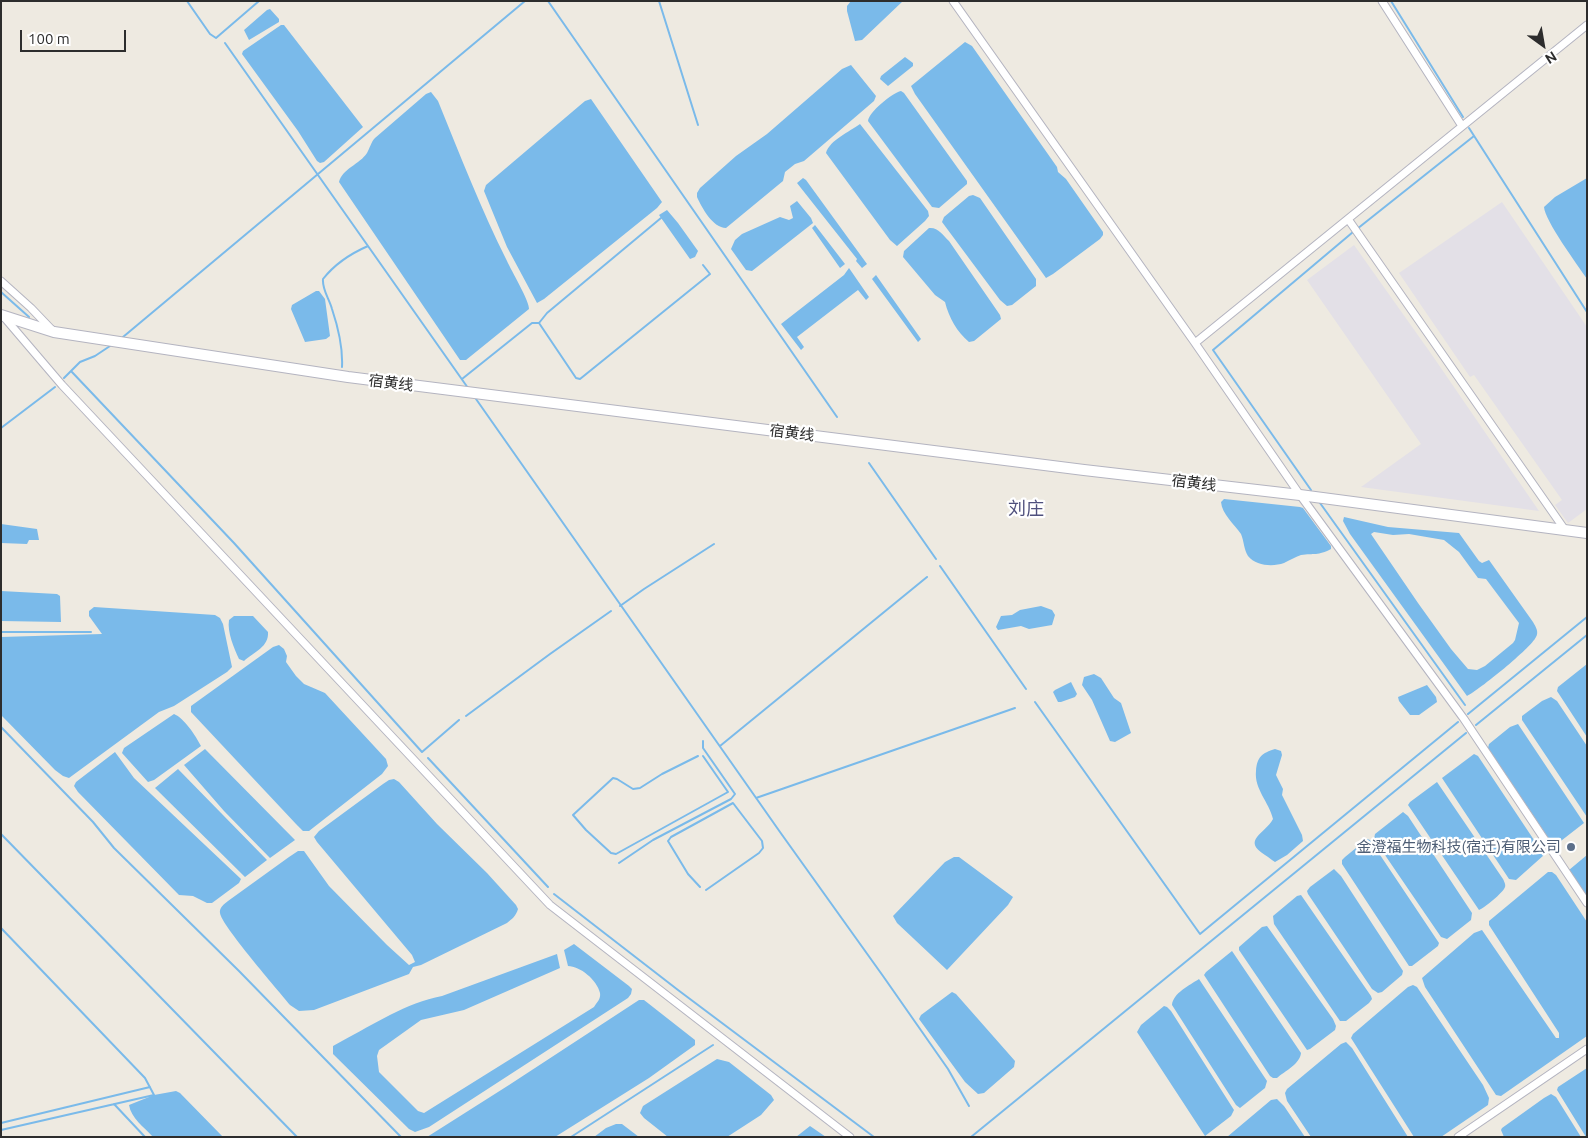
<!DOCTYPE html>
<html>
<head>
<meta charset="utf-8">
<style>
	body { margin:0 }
	#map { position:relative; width:1588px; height:1138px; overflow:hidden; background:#eeeae1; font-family:Ubuntu,sans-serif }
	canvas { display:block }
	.frame { position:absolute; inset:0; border:2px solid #2d2d2d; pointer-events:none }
	.north { position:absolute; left:1518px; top:20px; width:50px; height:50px; -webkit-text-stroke:4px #fff; paint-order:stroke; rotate:148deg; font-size:14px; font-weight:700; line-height:20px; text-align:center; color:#2d2d2d }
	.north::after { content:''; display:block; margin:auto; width:18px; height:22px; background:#2d2d2d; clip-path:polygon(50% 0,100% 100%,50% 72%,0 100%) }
	.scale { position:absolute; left:20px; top:30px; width:106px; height:22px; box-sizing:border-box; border:2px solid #2d2d2d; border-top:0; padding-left:6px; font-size:15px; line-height:18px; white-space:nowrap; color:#2d2d2d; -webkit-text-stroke:4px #fff; paint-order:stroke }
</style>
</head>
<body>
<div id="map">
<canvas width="1588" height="1138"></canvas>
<div class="frame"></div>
<div class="north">N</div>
<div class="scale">100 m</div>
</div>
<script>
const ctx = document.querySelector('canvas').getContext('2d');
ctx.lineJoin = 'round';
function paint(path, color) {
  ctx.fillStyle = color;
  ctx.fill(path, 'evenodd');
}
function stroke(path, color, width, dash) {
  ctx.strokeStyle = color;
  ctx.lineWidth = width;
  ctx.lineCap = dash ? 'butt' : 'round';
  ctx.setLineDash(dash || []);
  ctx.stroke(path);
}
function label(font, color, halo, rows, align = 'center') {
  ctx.font = font + ' Ubuntu,"Noto Sans SC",sans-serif';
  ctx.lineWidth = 4.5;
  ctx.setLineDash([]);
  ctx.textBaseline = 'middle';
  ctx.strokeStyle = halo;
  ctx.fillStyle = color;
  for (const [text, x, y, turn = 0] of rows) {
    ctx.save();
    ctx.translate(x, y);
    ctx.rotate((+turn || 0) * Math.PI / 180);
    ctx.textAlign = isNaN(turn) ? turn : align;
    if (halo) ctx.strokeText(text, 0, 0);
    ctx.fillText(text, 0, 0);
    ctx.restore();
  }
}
paint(new Path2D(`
	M1502,202l85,125v182l-19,14 -13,-18 7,-5 -88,-125 -4,2 -71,-104z
	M1354,245l78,110 107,156 -178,-24 60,-43 -114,-164z`), '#e3e0e7');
paint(new Path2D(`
	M851,1h52l-41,39 -7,1 -8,-30v-5z
	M270,9l9,10v3l-30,18 -5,-10 23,-20z
	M281,25h3l79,102 -39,35 -4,1 -3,-2 -19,-30 -56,-77 1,-3z
	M965,42l7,4 85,121 1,5 8,7 37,53v3l-3,4 -47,35 -7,4 -131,-184 -4,-8z
	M905,57l8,6v3l-25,20 -8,-7 1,-3z
	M851,65l25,31 -2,5 -70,60 -9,3 -10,8 -2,9 -57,47c-13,0 -24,-20 -29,-31v-4l3,-5 36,-32 31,-22 75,-65z
	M901,91l3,2 63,88v3l-28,24 -7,-1 -64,-86c1,-9 24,-28 33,-30z
	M431,92l7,9c22,54 43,108 69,160 4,9 23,41 22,48l-63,51h-6l-121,-178c3,-13 21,-18 28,-29 3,-5 4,-11 8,-15l51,-44z
	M591,99l71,103 -5,6 -113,91 -7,4 -30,-56 -23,-56 2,-6 99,-84z
	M860,124l68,87 1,5 -4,5 -28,25 -7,-6 -64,-87c4,-13 23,-21 34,-29z
	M803,178l3,2 61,84 -5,4 -6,-7 1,-2 -60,-76z
	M1587,178v101c-10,-15 -42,-58 -43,-72l11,-10z
	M973,195l7,3 56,81v7l-24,19 -5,1 -7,-6 -58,-78 2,-5 25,-21z
	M797,201l14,17 2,5 -61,48 -6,-1 -15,-21 4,-9 7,-6 38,-17 9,3 4,-2 -3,-12z
	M667,210l11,13 20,28 -3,6 -5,2 -31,-44z
	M815,225l30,39 -5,4 -28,-40z
	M929,228c9,-1 14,7 20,13l51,74 1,4 -27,22 -5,1c-12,-10 -20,-24 -24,-40l-10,-7 -32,-38 1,-6z
	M849,268l20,29 -3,3 -8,-10 -61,47 7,10 -3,3 -20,-26 63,-49z
	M876,275l45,64 -3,3 -46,-63z
	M316,291h3l6,8 5,37 -4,3 -21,3 -14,-33 1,-4z
	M1224,499l76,8 3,1 28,38v3c-13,7 -17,4 -30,6 -6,2 -11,5 -17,8 -11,4 -28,3 -36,-7 -4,-6 -4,-15 -7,-22 -7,-10 -19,-20 -20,-32z
	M1344,517l44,10 71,6 20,28 3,2 7,-3 44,62c3,5 6,10 3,15 -5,11 -57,53 -69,59l-117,-162 -7,-13zM1374,532l19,3 16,-1 35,6 15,12 19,26 8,1 33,44 -4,17 -2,3 -28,23 -8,4 -9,-1 -17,-20 -33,-46 -45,-66 -2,-3z
	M1,524l36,5 2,11h-10l-2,4 -26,-1z
	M1,591l56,3 3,2 1,26 -60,-1z
	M1041,606l11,4 3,5 -3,10 -23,4 -8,-3 -23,4 -2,-3 5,-11 11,-1 8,-5z
	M94,607l121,8 5,3 3,6 9,43 -5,5 -53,34 -15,6 -90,66 -6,-2 -8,-6 -54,-55v-78l101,-3 -13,-18v-5z
	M234,616h19l15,16c1,15 -14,20 -24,29l-5,-2c-5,-11 -12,-27 -10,-39z
	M279,645l5,4 3,7 -1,6 10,14 8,8 21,9 61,66 2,7 -6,8 -73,57h-6l-7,-7 -105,-112v-6l82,-59z
	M1587,664v73l-30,-46 1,-4z
	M1094,674l7,4 13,20 7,5 10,30 -16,9 -5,-1 -18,-41 -10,-15 2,-8z
	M1071,682l6,12 -2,3 -14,5h-3l-5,-10 2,-2z
	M1427,685l9,12 1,5 -18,13h-9l-11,-14 -1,-4z
	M1551,697l6,4 30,45v71l-65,-97v-4l20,-15z
	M174,714c10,4 22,22 27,32l-47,34 -6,2 -26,-29 2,-5z
	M1518,724l66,99 -27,21 -8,-5 -61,-91 1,-4 21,-17z
	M205,749l90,91 -25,18 -46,-47 -40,-46z
	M1275,749l6,2 1,4 -6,20 7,14 -1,6 20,40 1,6 -16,14 -12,7c-4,-2 -6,-5 -10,-7 -24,-15 0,-21 8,-36 -4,-17 -19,-30 -17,-48 1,-14 6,-18 19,-22z
	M115,752l19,26 107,101 -2,4 -27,20h-5l-14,-7 -14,-1 -101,-103 -4,-6 2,-4z
	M1474,754l4,2 66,99 -28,25 -7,-1 -67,-101z
	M178,769l89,91 -22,17 -90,-89z
	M394,779l5,3 38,42 50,49 29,32 2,4c-2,7 -6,10 -11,14l-86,42 -8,2 -4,7 -95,36 -15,1 -9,-6c-11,-14 -69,-80 -70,-92 -1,-5 4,-9 8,-12l61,-44 9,-6h6l25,35 58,59 22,20 6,-3 -3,-7 -95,-113 -3,-5 5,-6 64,-47 6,-4z
	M1437,782l66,97c1,2 3,6 2,8 -2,6 -21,21 -26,23l-71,-105 2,-3z
	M1403,812l5,4 64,97 -1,7 -24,19 -6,-2 -67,-98 1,-5z
	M1367,839l3,1 69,103 -1,3 -26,20h-3l-67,-102v-4l3,-3z
	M1587,855v42l-18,-27z
	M954,857h5l54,40 -5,8 -61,65 -50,-47 -4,-7 52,-54z
	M1334,869l7,7 62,95 -1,4 -20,17 -4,1 -6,-4 -64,-95 -1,-3 3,-4z
	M1548,872h4l4,3 31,47v114l-86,60 -5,-1 -71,-108 -3,-9 52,-45 8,-3 74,108h3v-5l-70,-108v-4z
	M1301,895l70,101 1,3 -3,4 -23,18h-6l-66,-97 -1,-8 24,-20z
	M1267,926l66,93 3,7 -1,4 -25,19 -3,1 -68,-100v-3l23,-20z
	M574,944l55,42 3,3 -1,5 -3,4 -199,129 -14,5 -6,-3 -76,-75v-8l9,-5c32,-17 64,-38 100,-45l115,-42 3,14 -96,42 -43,10 -42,30 -2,6 2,16 39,39 6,2 170,-106c3,-5 7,-8 6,-14 -3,-13 -20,-27 -32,-27l-4,-16z
	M1232,951l69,102c-1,11 -16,18 -24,25h-4l-3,-2 -66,-101 2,-3z
	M1199,979l68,102 -2,7 -25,20 -4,-3 -64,-100c1,-12 18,-20 27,-26z
	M1413,985l4,2 66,98 6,13 -1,7 -47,32h-27l-63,-99 2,-4 55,-47z
	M952,992l4,2 59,67 -1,6 -30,26 -6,1 -13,-12 -46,-63 2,-4z
	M639,1000h5l51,40v5l-46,33 -94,59h-128l82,-52z
	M1164,1006l3,1 4,4 63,99 -3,6 -26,20 -68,-104 4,-7z
	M1346,1042l6,6 56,89h-97l-24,-36 -2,-8 2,-4 54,-45z
	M717,1059l12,3 42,33 3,5 -13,15 -34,22h-59l-24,-19 -4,-5 3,-7z
	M1587,1068v69h-1l-29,-47 1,-3z
	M176,1091l4,2 43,44h-70c-9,-10 -22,-19 -24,-32l25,-10z
	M1551,1094l5,3 25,40h-77l-3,-7 1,-2 42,-30z
	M1277,1099l7,7 21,31h-78l44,-37z
	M616,1124h6l17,13h-45l12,-9z
	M810,1126l16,11h-30z`), '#7abaea');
stroke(new Path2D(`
	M187,1l23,33 6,4 43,-37
	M548,1l289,416
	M659,1l39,124
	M1391,1l72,116
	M225,43l243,345
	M1469,128l118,184
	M661,218l-114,95 -8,10 37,55 4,1 130,-105 -7,-9
	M1357,229l117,-93
	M1,292l28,25
	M123,337l402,-336
	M342,367c1,-19 -4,-40 -10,-58 -3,-11 -10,-19 -9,-30 11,-14 29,-26 45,-33
	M71,371l163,172 188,209
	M64,378l16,-16 15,-6 15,-10
	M462,379l70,-56h7
	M476,399l304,433 103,144 65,93 21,37
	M1,428l54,-41
	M869,463l67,96
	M1311,490l-98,-140 140,-118
	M1320,503l145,202
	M940,566l86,123
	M620,606l24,-17 70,-45
	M1,632h90
	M1035,702l165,232 258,-212
	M1468,714l119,-97
	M466,716l84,-62 61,-43
	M1476,725l111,-90
	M1,727l92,95 21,26 125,123 162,166
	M720,746l207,-169
	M422,752l37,-32
	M698,756l-36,18 -22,14 -7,1 -16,-10 -4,-1 -40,37 13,15 25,23 5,1 112,-62 -25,-36
	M428,758l120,129
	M756,798l259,-90
	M1,834l296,303
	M619,863l34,-23 78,-41 4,-5 -32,-46v-7
	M700,887l-12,-13 -20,-33 3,-4 62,-34 29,38 1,7 -4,5 -53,37
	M554,894l124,96 196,147
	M1,928l144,150 9,17 -153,35
	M114,1104l31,33
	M1,1123l149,-36
	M571,1137l142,-92
	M971,1137l495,-404`), '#7abaea', 2);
const street = new Path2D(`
	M953,1l242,342
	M1382,1l80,125
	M1587,25l-392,318 105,152 164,224 123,184
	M1348,219l217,311
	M1,281l30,27 22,23
	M4,317l58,68 488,520 300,232
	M1458,1137l129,-88`);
const secondary = new Path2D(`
	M1,315l53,17 294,45 736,93 216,25 287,38`);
stroke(street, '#b4b4c0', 9);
stroke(secondary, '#b4b4c0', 12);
stroke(street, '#fff', 7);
stroke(secondary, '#fff', 10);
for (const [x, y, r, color] of [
	[1571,847,5,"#5c6f8a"]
]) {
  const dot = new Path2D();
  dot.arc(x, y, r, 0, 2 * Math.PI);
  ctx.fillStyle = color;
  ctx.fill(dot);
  stroke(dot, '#fff', 2);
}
label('15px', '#2d2d2d', '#fff', [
	["宿黄线",391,383,7],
	["宿黄线",792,433,7],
	["宿黄线",1194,483,7]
]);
label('15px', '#4e5e75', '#fff', [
	["金澄福生物科技(宿迁)有限公司",1561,847]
], 'right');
label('18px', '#4f507d', '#fff', [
	["刘庄",1026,509]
]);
</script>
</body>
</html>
